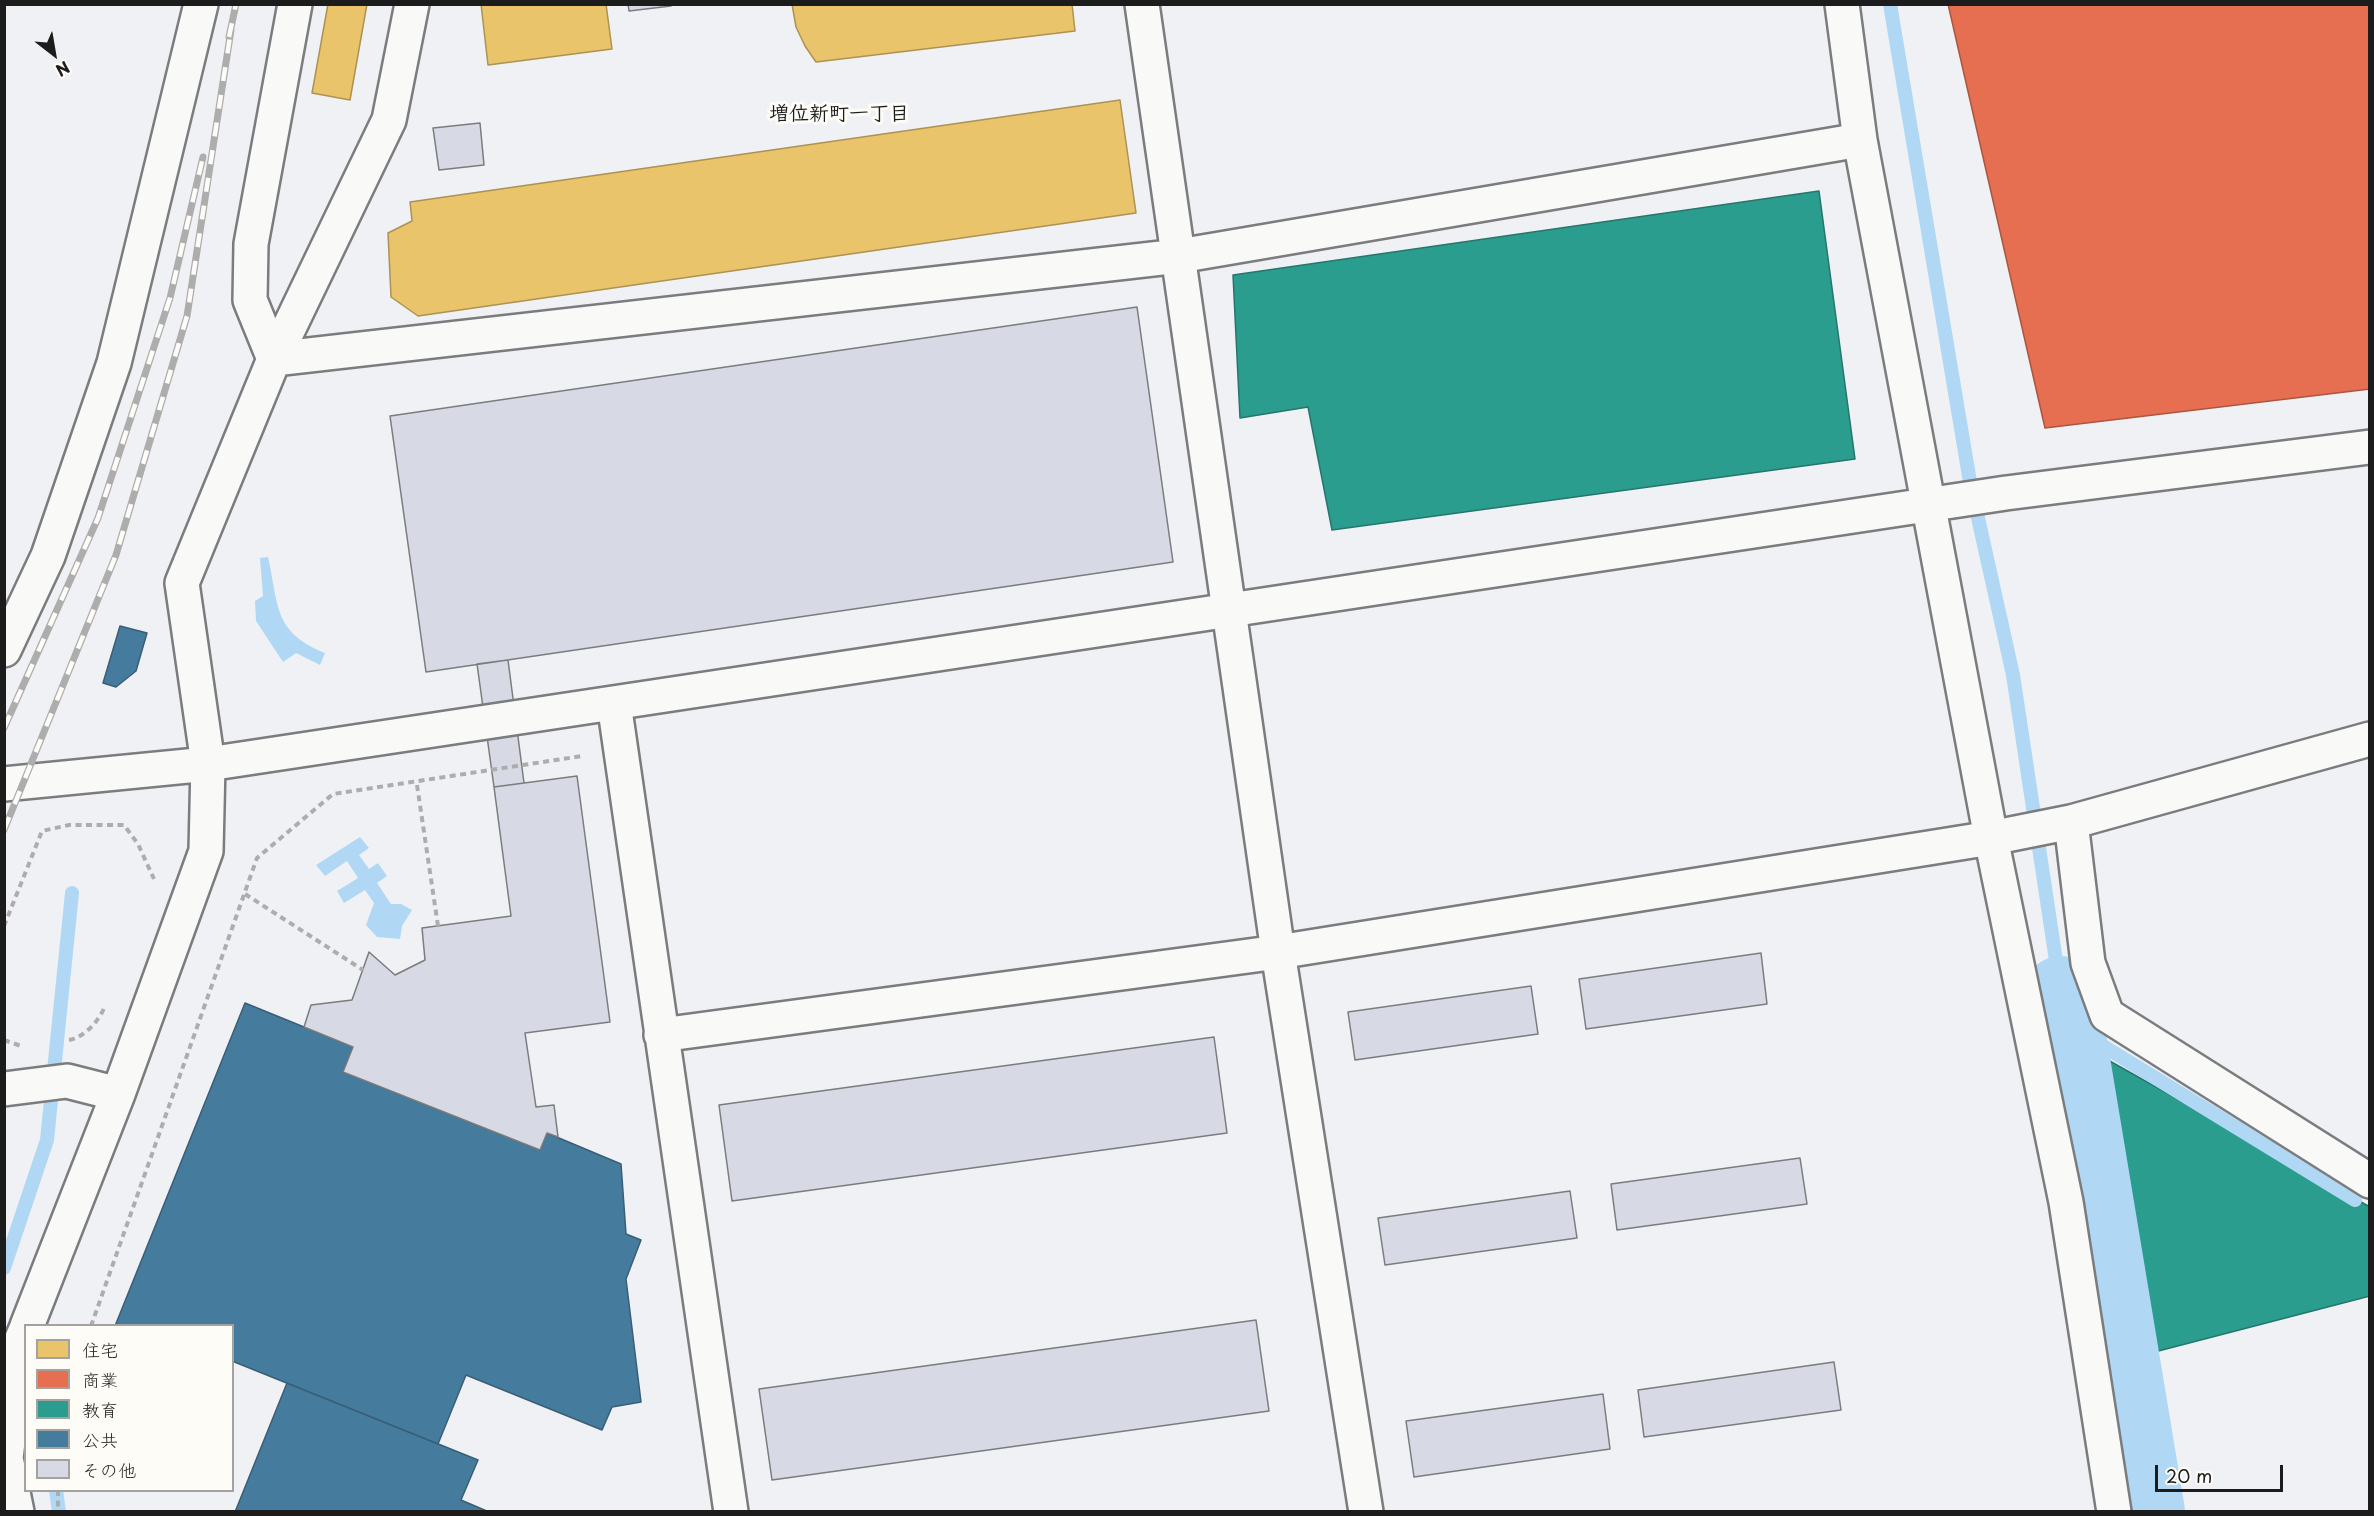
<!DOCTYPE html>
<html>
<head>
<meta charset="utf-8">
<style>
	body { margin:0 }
	#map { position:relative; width:2374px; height:1516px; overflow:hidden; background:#f0f1f5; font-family:"Playpen Sans","Klee One",sans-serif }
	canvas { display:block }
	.frame { position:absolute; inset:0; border:6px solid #1c1c1c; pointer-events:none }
	.legend { position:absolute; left:24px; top:1324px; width:210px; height:168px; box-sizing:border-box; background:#fdfcf7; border:2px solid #a3a29f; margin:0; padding:8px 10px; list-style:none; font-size:18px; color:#1c1c1c }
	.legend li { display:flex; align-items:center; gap:12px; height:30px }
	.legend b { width:30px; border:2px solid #a3a29f }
	.north { position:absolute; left:24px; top:24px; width:60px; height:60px; -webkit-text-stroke:4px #fdfcf7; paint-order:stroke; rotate:149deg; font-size:16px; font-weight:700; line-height:24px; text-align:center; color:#1c1c1c }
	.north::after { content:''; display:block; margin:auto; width:21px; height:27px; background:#1c1c1c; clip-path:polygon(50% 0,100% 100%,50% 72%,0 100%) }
	.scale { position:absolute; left:2155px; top:1465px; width:128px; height:27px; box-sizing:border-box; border:3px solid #1c1c1c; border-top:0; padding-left:8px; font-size:18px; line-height:21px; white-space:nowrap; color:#1c1c1c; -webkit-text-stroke:4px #fdfcf7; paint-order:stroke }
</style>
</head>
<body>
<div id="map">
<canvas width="2374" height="1516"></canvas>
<div class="frame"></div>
<ul class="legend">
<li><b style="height:16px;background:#e9c46a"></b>住宅</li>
<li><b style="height:16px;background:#e76f51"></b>商業</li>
<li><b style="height:16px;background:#2a9d8f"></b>教育</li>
<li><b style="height:16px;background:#457b9d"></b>公共</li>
<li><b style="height:16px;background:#d7d9e4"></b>その他</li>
</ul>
<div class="north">N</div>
<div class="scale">20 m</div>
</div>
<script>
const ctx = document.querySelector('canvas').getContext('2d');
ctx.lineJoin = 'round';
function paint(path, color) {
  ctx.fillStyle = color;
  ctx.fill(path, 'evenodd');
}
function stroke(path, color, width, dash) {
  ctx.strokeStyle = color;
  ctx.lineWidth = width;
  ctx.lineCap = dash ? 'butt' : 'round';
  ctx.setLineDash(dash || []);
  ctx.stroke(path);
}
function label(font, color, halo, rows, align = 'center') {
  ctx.font = font + ' "Playpen Sans","Klee One",sans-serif';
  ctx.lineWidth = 6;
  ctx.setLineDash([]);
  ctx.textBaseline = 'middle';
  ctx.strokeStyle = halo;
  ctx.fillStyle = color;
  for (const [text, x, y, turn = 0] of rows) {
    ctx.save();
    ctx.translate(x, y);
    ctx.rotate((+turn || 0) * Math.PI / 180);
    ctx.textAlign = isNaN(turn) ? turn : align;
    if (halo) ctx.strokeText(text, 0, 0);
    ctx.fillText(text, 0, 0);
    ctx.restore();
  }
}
paint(new Path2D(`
	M268,557c11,49 5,75 57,96l-5,12 -24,-12 -13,9 -27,-41 -1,-20 8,-5 -3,-38z
	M360,837l9,11 -10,7 10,14 9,-6 9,13 -10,7 14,21h10l11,6 -10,16 -2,13 -23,-2 -11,-12 8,-22 -9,-13 -21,13 -7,-12 21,-13 -11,-17 -22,15 -9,-11z`), '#b0d8f4');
const homes = new Path2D(`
	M328,4h39l-17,96 -38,-7z
	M481,4h125l6,45 -124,16z
	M792,4h280l3,27 -259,31 -11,-16 -9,-19z
	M1120,100l16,113 -718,103 -27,-19 -3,-64 24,-12 -2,-19z`);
paint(homes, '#e9c46a');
stroke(homes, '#ac9253', 1.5);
const shops = new Path2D(`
	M1948,4h422v385l-325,39z`);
paint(shops, '#e76f51');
stroke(shops, '#aa5641', 1.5);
const schools = new Path2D(`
	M1819,191l36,268 -523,71 -24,-123 -68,11 -7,-143z
	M2083,1046l287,161v89l-227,59z`);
paint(schools, '#2a9d8f');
stroke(schools, '#26766c', 1.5);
const public = new Path2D(`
	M120,626l27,7 -11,38 -20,16 -13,-4z
	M245,1003l108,44 -10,25 197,78 7,-17 74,31 5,70 15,6 -15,39 15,123 -29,5 -10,23 -136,-55 -28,69 -206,-83v-35h-117z
	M287,1383l191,77 -17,40 28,12h-254z`);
paint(public, '#457b9d');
stroke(public, '#395e76', 1.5);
stroke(new Path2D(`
	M1890,4l80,478 43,193 48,319 29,44 265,162
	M4,1268l43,-128 25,-247
	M56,1490l3,22`), '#b0d8f4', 14);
stroke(new Path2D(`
	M2061,994l86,518`), '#b0d8f4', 76);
const building = new Path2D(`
	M628,4h43v2l-42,5z
	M480,123l4,42 -45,5 -6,-42z
	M1137,307l36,255 -747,110 -36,-256z
	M508,660l16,123 -30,4 -17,-123z
	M577,776l33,246 -85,11 11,74 18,-2 4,32 -11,-4 -7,17 -197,-78 10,-25 -49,-20 7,-22 41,-5 17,-48 26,23 30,-15 -3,-32 89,-12 -17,-129z
	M1761,953l6,51 -181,25 -7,-50z
	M1531,986l7,48 -183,26 -7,-48z
	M1214,1037l13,96 -495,68 -13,-96z
	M1800,1158l7,46 -190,26 -6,-46z
	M1570,1191l7,47 -192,27 -7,-47z
	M1256,1320l13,91 -497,69 -13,-91z
	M1834,1362l7,48 -197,27 -6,-47z
	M1603,1394l7,55 -196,28 -8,-56z`);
paint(building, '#d7d9e4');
stroke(building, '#7b7c7e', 1.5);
const minor = new Path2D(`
	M1142,4l136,948 88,560
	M1842,4l18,136 131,698 75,364 48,310
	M274,359l905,-103 681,-116
	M274,359l-24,-59 1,-56 44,-240
	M4,650l44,-94 66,-193 87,-359
	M614,703l117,809
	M4,784l204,-20 1798,-271 364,-46
	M2071,822l17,141 19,52 263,166
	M661,1035l617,-83 713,-114 80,-16 299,-83
	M4,1089l63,-8 51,13
	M27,1326l91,-232 88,-243 2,-87 -26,-181 92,-224 115,-239 23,-116
	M17,1512l-11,-54 14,-115 6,-14`);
stroke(minor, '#7b7c7e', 38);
stroke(new Path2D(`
	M417,785l21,141
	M245,894l118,76
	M4,926l38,-95 27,-6h55l14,19 16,35
	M4,1040l17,6
	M69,1040c16,-3 30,-19 36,-34
	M91,1326l166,-468 76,-64 249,-38
	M58,1490v18`), '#aeadad', 4, [6, 4.5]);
stroke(minor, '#f9faf8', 33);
const rail = new Path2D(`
	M229,37l7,-33
	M4,728l94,-210 72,-220 33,-141
	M4,830l112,-275 71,-239 44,-286`);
stroke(rail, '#aeadad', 7);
stroke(rail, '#fdfcf7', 4.5, [14]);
label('bold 20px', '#1c1c1c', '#fdfcf7', [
	["増位新町一丁目",839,114]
]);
</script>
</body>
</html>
